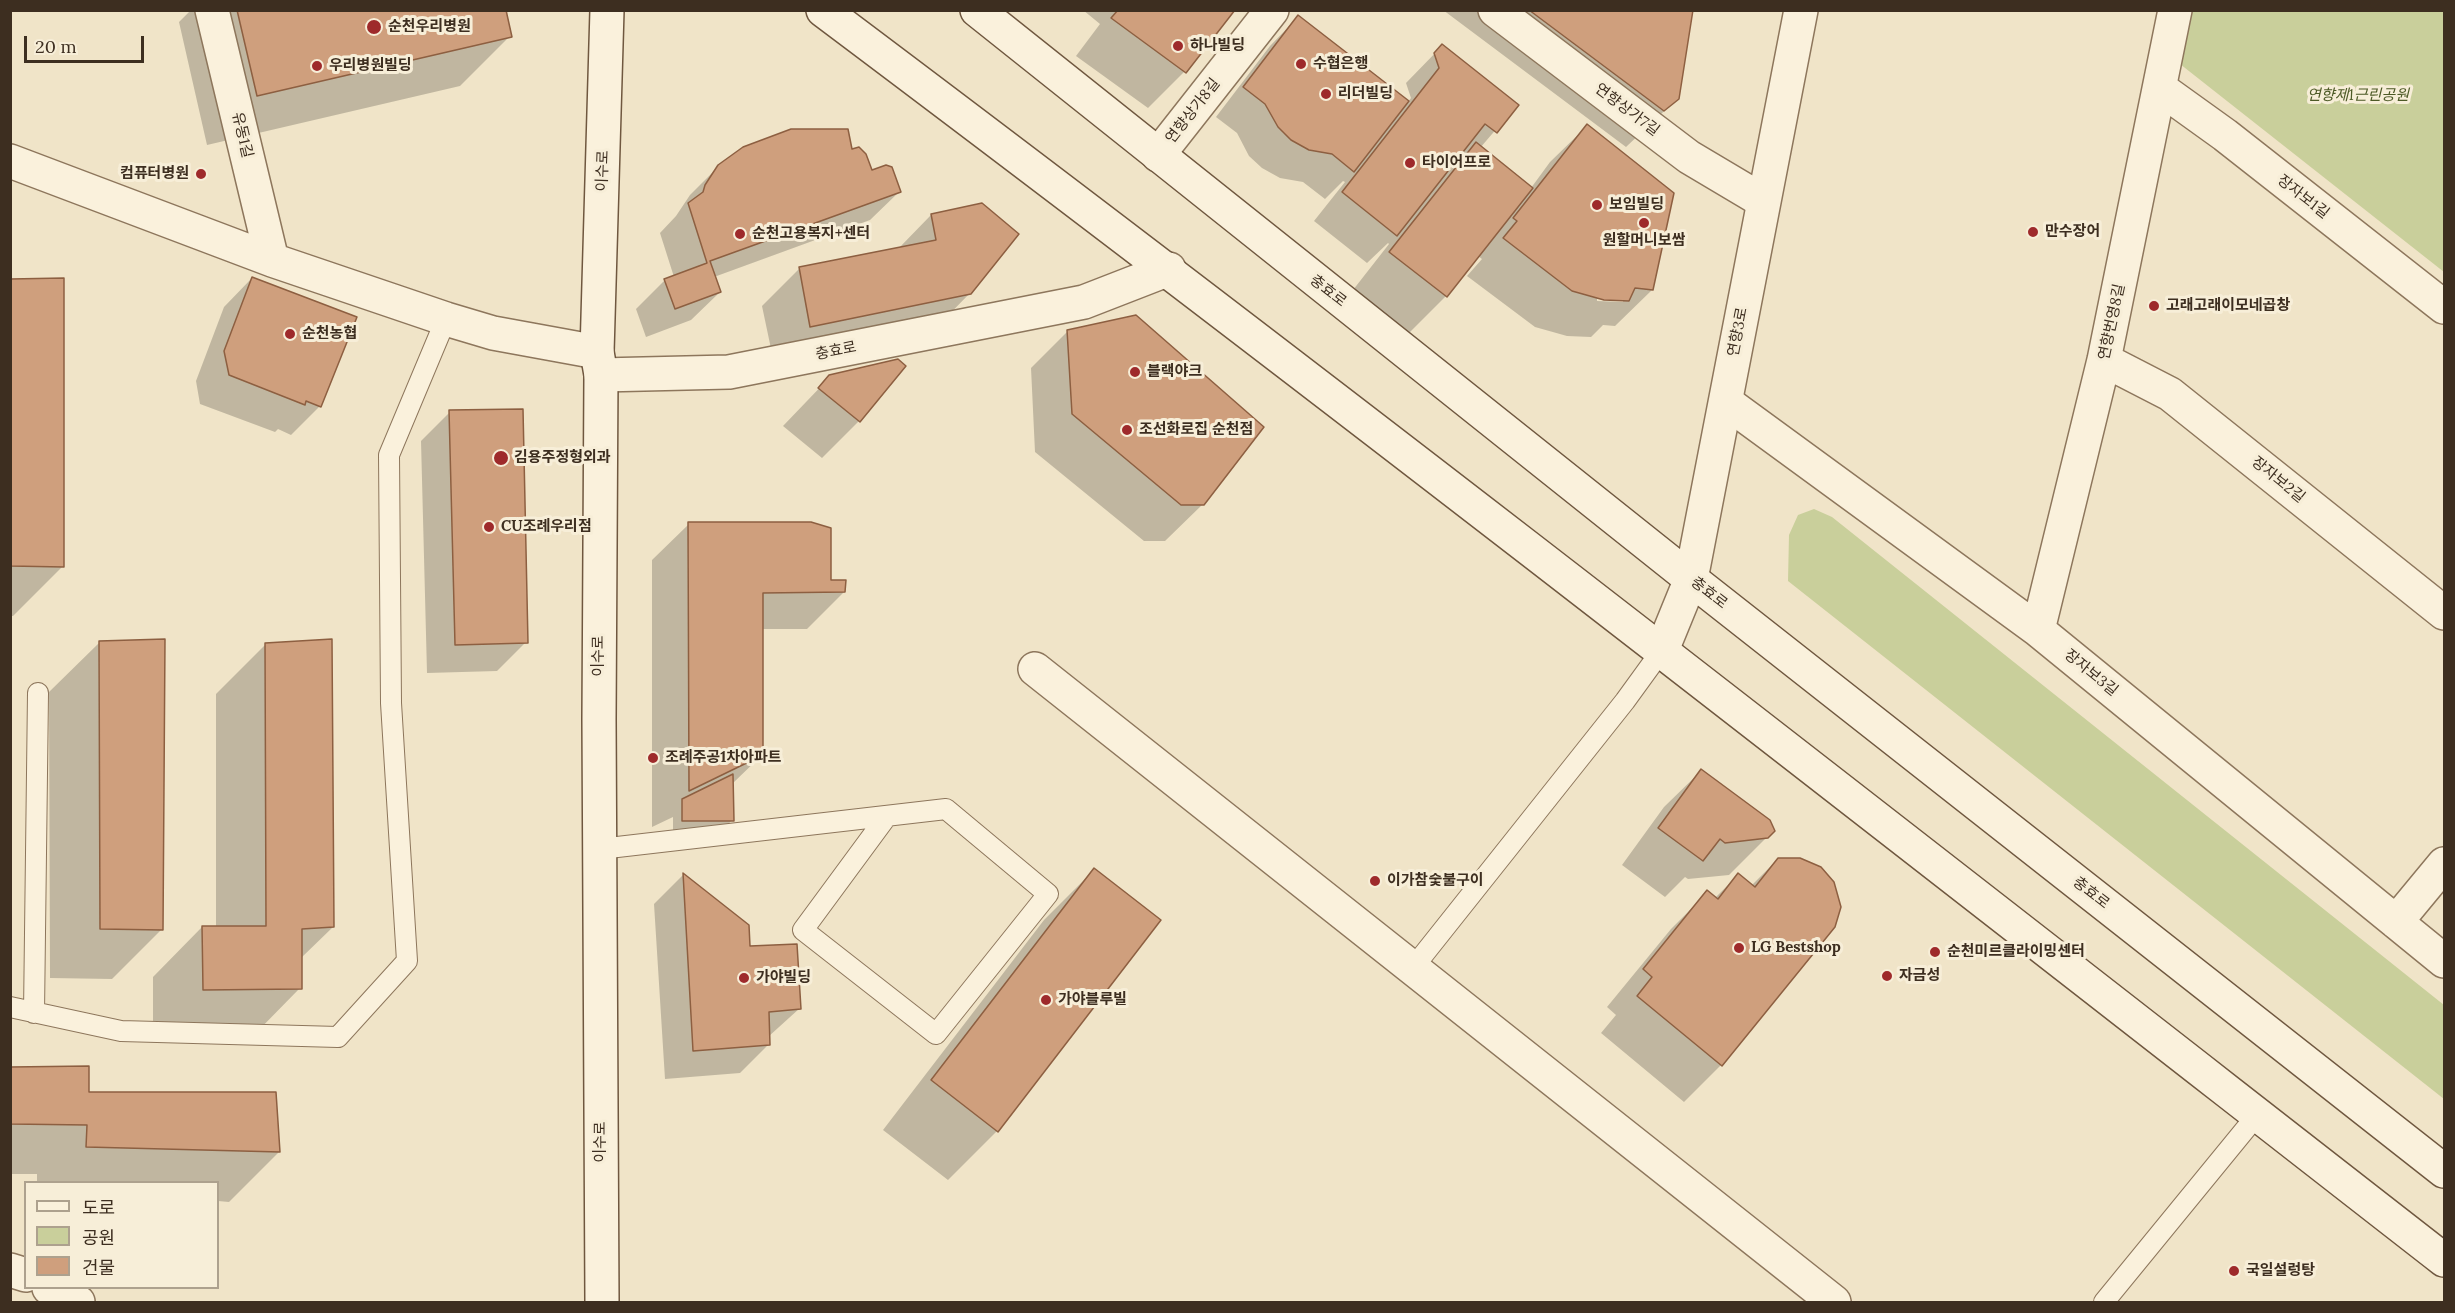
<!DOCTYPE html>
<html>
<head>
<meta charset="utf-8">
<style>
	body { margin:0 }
	#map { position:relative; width:2455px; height:1313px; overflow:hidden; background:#f0e4c8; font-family:Lora,"Noto Sans KR",serif }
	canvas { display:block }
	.frame { position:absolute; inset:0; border:12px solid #3d2e20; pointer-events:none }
	.legend { position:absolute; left:24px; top:1181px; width:195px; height:108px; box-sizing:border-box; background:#f7eed8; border:2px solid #ada18e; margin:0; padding:8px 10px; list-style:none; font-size:18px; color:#3d2e20 }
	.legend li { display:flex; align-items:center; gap:12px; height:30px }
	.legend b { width:30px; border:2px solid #ada18e }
	.scale { position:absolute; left:24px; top:36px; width:120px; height:27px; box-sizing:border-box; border:3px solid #3d2e20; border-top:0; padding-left:8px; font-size:18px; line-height:21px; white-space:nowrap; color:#3d2e20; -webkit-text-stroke:4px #f7eed8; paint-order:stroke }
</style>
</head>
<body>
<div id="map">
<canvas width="2455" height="1313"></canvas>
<div class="frame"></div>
<ul class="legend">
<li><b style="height:8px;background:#faf1dc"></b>도로</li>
<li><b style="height:16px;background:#c9cf9b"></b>공원</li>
<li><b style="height:16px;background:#cf9f7d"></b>건물</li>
</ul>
<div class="scale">20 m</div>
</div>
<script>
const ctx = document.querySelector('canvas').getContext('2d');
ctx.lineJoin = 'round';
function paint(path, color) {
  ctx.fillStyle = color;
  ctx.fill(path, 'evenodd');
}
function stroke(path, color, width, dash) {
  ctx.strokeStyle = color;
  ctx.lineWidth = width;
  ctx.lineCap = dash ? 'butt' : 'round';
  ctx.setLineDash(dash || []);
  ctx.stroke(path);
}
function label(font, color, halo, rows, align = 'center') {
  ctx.font = font + ' Lora,"Noto Sans KR",serif';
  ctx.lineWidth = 6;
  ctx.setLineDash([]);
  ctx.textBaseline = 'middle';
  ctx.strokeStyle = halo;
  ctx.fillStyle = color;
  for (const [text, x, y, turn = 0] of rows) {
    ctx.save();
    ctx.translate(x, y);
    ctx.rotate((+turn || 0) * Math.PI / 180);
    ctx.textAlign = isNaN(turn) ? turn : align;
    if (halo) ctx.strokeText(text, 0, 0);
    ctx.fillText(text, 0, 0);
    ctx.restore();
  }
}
paint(new Path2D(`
	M2192,11h252v261l-264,-208z
	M1814,509l18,8 612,488v94l-656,-518 1,-46 9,-20z`), '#c9cf9b');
paint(new Path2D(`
	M191,10h313l6,26 -50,50 -253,59 -28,-123z
	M1083,10h150l-49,62 -36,36 -72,-52 24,-32z
	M1443,10h249l-14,88 -52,49z
	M1298,17l110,85 3,-4 -5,-15 36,-37 75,59 -37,43 51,40 19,-26 37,-36 65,164 -37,36 -12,-1 -12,12 -24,-1 -32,-9 -68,-51 15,-17 -4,-3 -32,40 -37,37 -56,-43 36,-46 -1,-1 -21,20 -53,-42 31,-39 -2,-1 -18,18 -22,-17 -23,-4 -18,-10 -13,-12 -12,-23 -21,-16 54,-71zM1459,154l4,3 -16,16 -1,-2zM1597,298l26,1v3l-26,-1z
	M851,151l20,21 28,20 -29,28 -156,57 6,15 -29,28 -45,17 -10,-28 29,-29 9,-3 -14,-44 16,-17 14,-21 29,-29z
	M931,215l39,78 -37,38 -159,32 -12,-57 37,-37 99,-20z
	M252,278l68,128 -29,29 -13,-6 -3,3 -75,-28 -4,-23 28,-74z
	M10,280l53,286 -50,50h-3z
	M1068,331l135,173 -38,37h-21l-109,-89 -4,-84z
	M904,366l-45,55 -37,37 -39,-32 47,-49z
	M450,412l76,230 -29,29 -70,2 -6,-232z
	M689,524l141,58 14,10 -37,37h-46l1,126 -30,29v36l-9,10h-50v-13l-21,10v-267z
	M99,643l63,286 -50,50 -62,-1 -1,-286z
	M266,644l67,283 -33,32v29l-49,50 -98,1v-62l49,-50h14v-233z
	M1701,771l66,66 -38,38 -41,4 -3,-2 -20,20 -43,-32 42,-58z
	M1778,859l-57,206 -37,37 -83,-69 15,-18 -9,-8 64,-78 37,-37 7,6 23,-23 13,11z
	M1094,870l-97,261 -49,49 -65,-50 161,-210z
	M683,875l64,51 2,22 51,60 -32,29v8l-28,28 -75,6 -11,-175z
	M10,1069l78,24 191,59 -50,50 -11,-1v-19h-181v-8h-27z`), '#0003');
const building = new Path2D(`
	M237,10h269l6,27 -255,59z
	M1118,10h117l-49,63 -75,-55z
	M1529,10h164l-14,89 -15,12z
	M1298,15l111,86 -55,71 -22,-18 -23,-4 -18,-10 -13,-13 -13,-23 -22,-17z
	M1442,44l77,61 -22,28 -12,-9 -88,112 -55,-44 97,-124 -5,-15z
	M1587,124l87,69 -21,97 -18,-2 -6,13 -25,-1 -32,-9 -69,-53 14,-17 -4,-3z
	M791,129h57l4,20 7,-2 7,7 6,16 14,-5 6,2 9,25 -191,69 11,31 -46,17 -11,-30 43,-16 -19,-60 15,-11 2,-7 13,-20 25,-18z
	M1476,142l57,46 -86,109 -58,-45z
	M982,203l37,31 -48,60 -161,33 -11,-60 137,-27 -5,-26z
	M252,277l105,40 -36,90 -15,-6 -1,4 -76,-30 -5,-24z
	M64,278v289l-54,-1v-287z
	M1136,315l128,112 -60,78h-23l-109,-91 -5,-84z
	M898,359l8,7 -46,56 -42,-34 11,-13z
	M523,409l5,234 -73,2 -6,-235z
	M688,522h123l20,6v52h15l-1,12 -82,1v162l-74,36z
	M165,639l-2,291 -63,-1 -1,-288z
	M332,639l2,288 -32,2v60l-99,1 -1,-64h64l-1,-283z
	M1701,769l69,51 5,11 -7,7 -43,5 -5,-4 -17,22 -45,-33z
	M733,774l1,47h-52v-22z
	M1778,858h22l21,9 13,15 7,25 -6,20 -113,139 -85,-70 15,-19 -9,-8 64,-79 11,9 20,-26 17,14z
	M1094,868l67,52 -163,212 -67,-52z
	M683,873l66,52 1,21 47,-2 4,65 -32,3 1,33 -77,6z
	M89,1066v26h187l4,60 -194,-5 1,-22 -77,-1v-57z`);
paint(building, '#cf9f7d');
stroke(building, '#8d5f41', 1.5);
const service = new Path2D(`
	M600,849l346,-40 102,85 -112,140 -133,-104 84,-114
	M1412,969l213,-268 37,-51
	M10,1007l111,24 217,6 69,-76 -16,-258 -2,-248 57,-136
	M34,1013l4,-320
	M2104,1302l153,-187`);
const minor = new Path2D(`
	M212,10l60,250
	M1495,10l194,147 74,44
	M2161,89l64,46 219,172
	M1158,155l114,-145
	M10,161l262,99 174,59 47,14 104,19
	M2104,360l66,34 274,219
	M601,375l128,-3 355,-70 85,-33
	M1726,402l312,228 406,331
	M2038,630l66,-270 71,-350
	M1035,669l799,633
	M2396,922l48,-58`);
const tertiary = new Path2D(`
	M1662,650l29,-71 110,-569
	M10,1270l16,5
	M49,1288l29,14`);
const secondary = new Path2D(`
	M823,10c546,410 1083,831 1621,1250
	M977,10l714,569 753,592
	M602,1302l-3,-583 2,-344 -4,-23 10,-342`);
stroke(service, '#8d765c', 22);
stroke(minor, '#8d765c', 36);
stroke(tertiary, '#8d765c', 36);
stroke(secondary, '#6f573f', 36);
stroke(service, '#faf1dc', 20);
stroke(minor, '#faf1dc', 33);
stroke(tertiary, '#faf1dc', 33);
stroke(secondary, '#faf1dc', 33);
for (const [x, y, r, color] of [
	[374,27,8,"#9e2a2b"],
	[1178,46,6,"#9e2a2b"],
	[1301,64,6,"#9e2a2b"],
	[317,66,6,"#9e2a2b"],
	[1326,94,6,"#9e2a2b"],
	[1410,163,6,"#9e2a2b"],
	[201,174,6,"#9e2a2b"],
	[1597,205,6,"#9e2a2b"],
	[1644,223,6,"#9e2a2b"],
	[2033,232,6,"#9e2a2b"],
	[740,234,6,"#9e2a2b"],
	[2154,306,6,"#9e2a2b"],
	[290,334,6,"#9e2a2b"],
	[1135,372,6,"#9e2a2b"],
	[1127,430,6,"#9e2a2b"],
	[501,458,8,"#9e2a2b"],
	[489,527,6,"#9e2a2b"],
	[653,758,6,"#9e2a2b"],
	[1375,881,6,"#9e2a2b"],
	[1739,948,6,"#9e2a2b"],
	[1935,952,6,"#9e2a2b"],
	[1887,976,6,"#9e2a2b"],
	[744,978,6,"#9e2a2b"],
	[1046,1000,6,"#9e2a2b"],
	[2234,1271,6,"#9e2a2b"]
]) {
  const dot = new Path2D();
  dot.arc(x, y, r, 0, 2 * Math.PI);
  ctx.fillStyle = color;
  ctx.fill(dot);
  stroke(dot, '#f7eed8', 2);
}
label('bold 15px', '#3d2e20', '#f7eed8', [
	["순천우리병원",388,27],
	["하나빌딩",1190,46],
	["수협은행",1313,64],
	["우리병원빌딩",329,66],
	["리더빌딩",1338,94],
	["타이어프로",1422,163],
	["컴퓨터병원",189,174,"right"],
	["보임빌딩",1609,205],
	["만수장어",2045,232],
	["순천고용복지+센터",752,234],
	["원할머니보쌈",1644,241,"center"],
	["고래고래이모네곱창",2166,306],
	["순천농협",302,334],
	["블랙야크",1147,372],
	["조선화로집 순천점",1139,430],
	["김용주정형외과",514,458],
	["CU조례우리점",501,527],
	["조례주공1차아파트",665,758],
	["이가참숯불구이",1387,881],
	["LG Bestshop",1751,948],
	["순천미르클라이밍센터",1947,952],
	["자금성",1899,976],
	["가야빌딩",756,978],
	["가야블루빌",1058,1000],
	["국일설렁탕",2246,1271]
], 'left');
label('italic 15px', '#4d5a26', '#f7eed8', [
	["연향제1근린공원",2358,96]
]);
label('15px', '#3d2e20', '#f7eed8', [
	["연향상가7길",1627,110,37],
	["연향상가8길",1193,111,-52],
	["유동1길",242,135,77],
	["이수로",603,171,-88],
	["장자보1길",2303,197,38],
	["충효로",1328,291,38],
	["연향번영8길",2112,322,-78],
	["연향3로",1738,332,-79],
	["충효로",836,351,-11],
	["장자보2길",2278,480,39],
	["충효로",1709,593,38],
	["이수로",599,656,-90],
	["장자보3길",2091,673,39],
	["충효로",2091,893,38],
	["이수로",601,1142,-90]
]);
</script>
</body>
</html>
